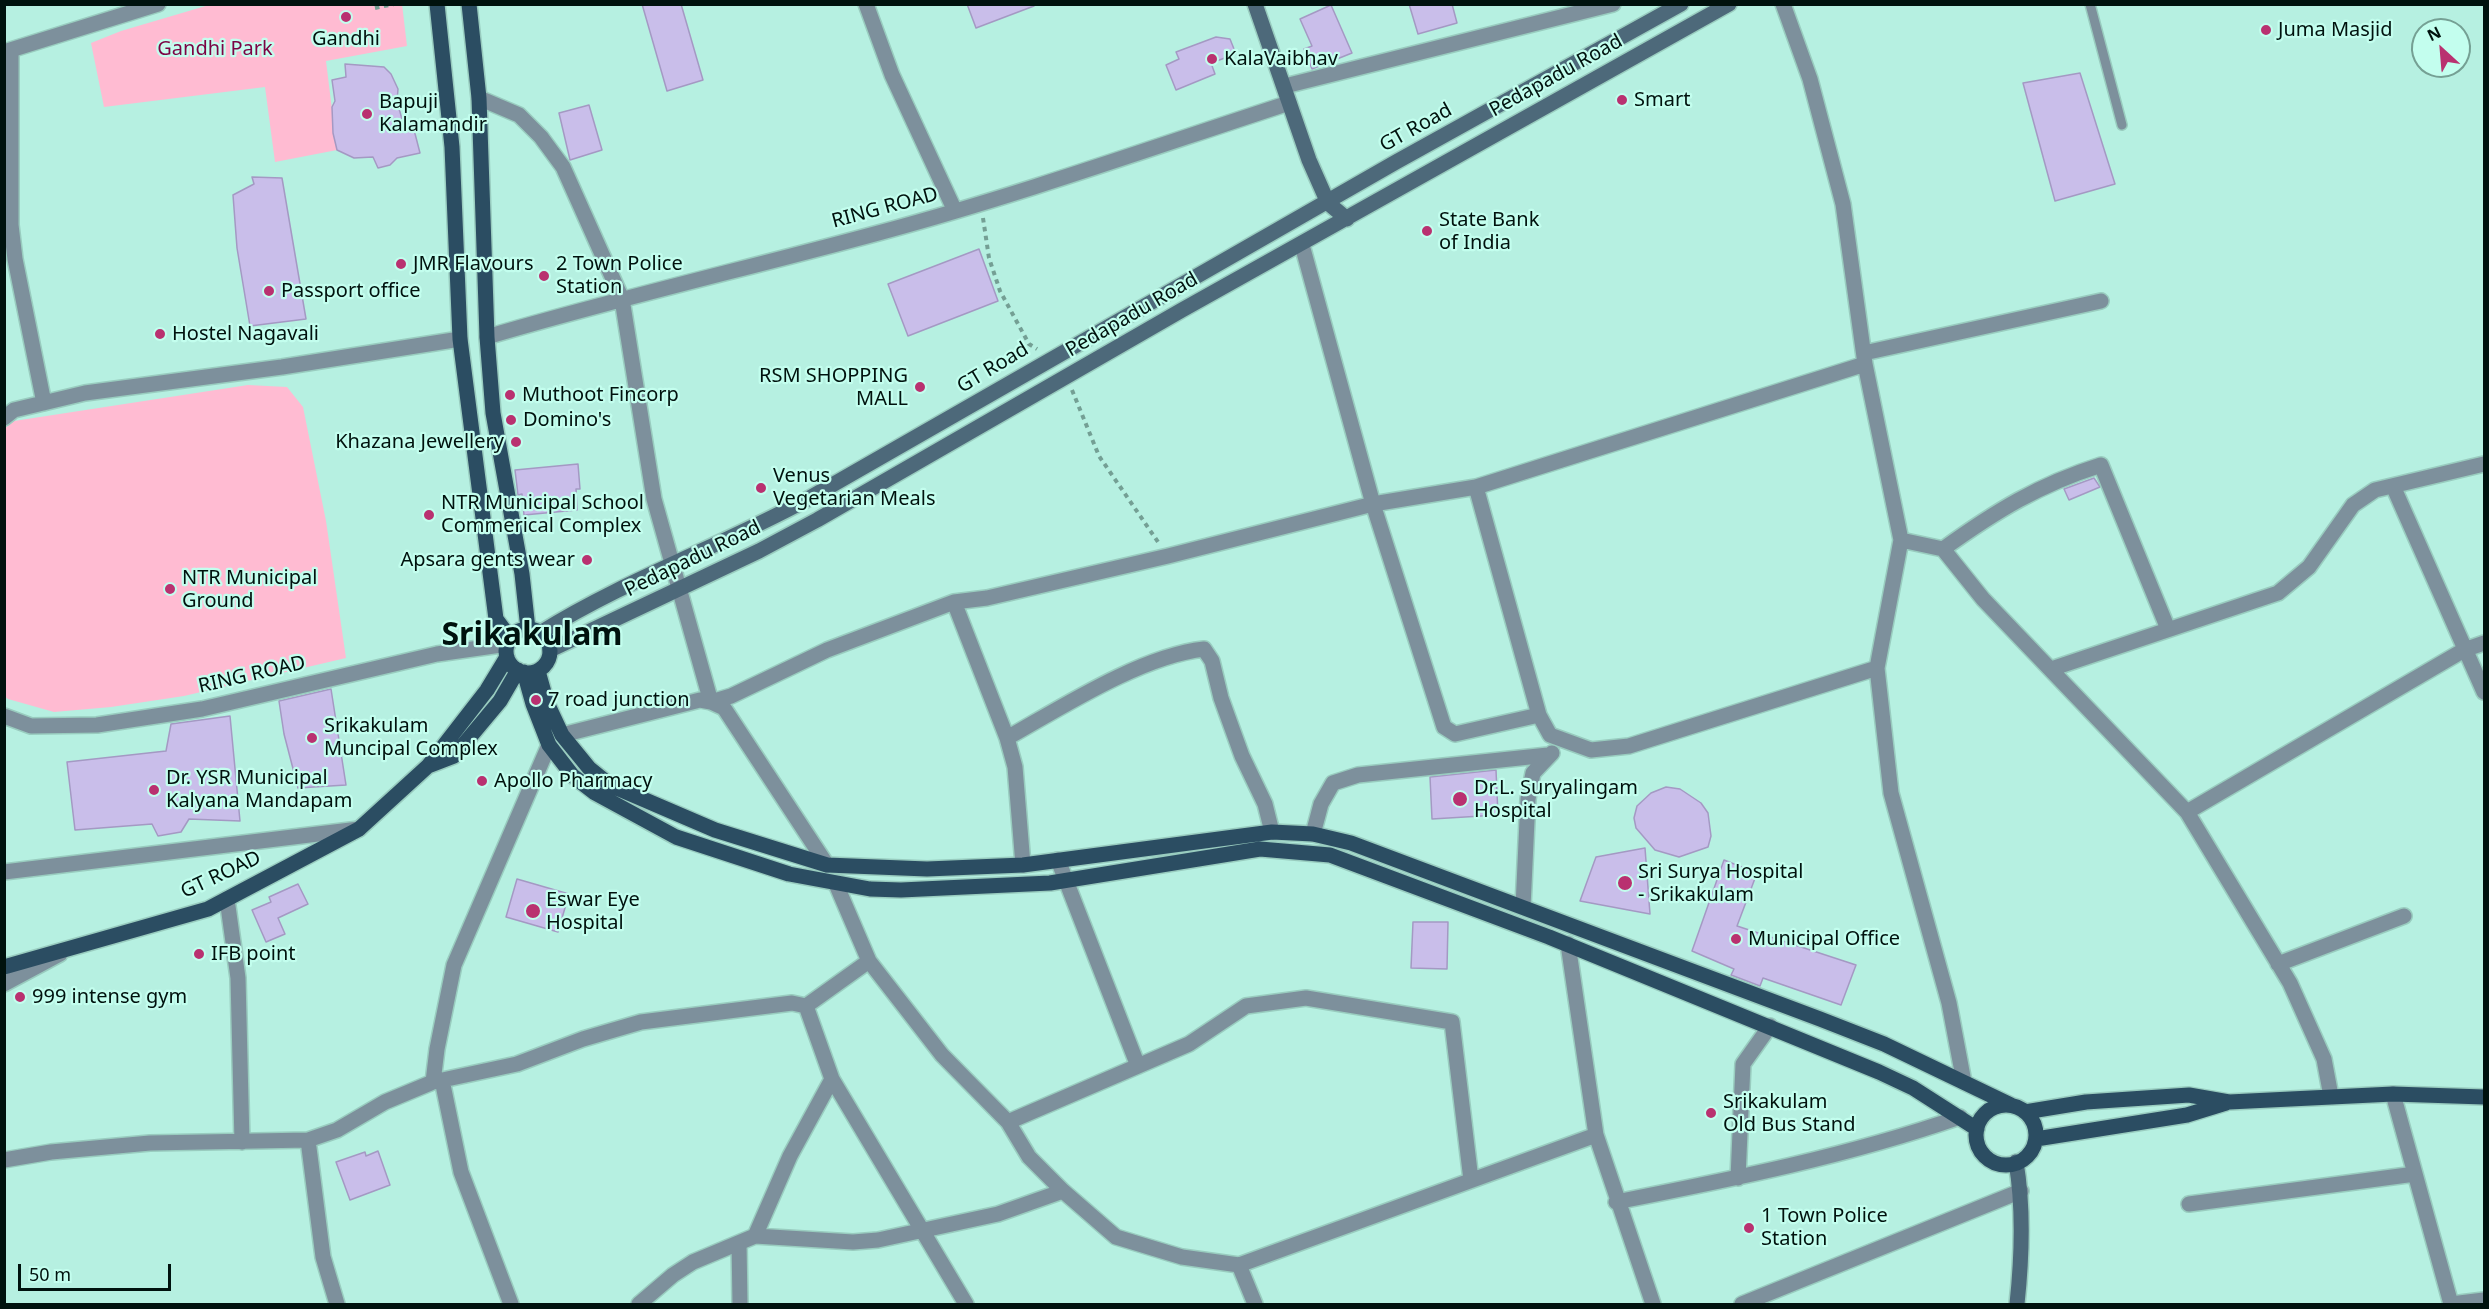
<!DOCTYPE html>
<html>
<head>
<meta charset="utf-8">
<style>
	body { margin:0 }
	#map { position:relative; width:2489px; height:1309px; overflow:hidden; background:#b6f0e1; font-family:"Noto Sans",sans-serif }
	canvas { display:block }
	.frame { position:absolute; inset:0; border:6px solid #00120e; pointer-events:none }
	.north { position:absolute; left:2411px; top:18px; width:60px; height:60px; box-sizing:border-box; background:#c3feee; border:2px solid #75a094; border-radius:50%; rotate:334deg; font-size:16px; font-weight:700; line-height:24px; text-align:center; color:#00120e }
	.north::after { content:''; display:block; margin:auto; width:21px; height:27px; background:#b93170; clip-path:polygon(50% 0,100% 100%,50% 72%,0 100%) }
	.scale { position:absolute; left:18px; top:1264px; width:153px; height:27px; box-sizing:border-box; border:3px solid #00120e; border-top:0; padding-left:8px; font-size:18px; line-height:21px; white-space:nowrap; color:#00120e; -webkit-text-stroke:4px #c3feee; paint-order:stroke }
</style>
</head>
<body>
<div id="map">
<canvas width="2489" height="1309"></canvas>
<div class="frame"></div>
<div class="north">N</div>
<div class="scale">50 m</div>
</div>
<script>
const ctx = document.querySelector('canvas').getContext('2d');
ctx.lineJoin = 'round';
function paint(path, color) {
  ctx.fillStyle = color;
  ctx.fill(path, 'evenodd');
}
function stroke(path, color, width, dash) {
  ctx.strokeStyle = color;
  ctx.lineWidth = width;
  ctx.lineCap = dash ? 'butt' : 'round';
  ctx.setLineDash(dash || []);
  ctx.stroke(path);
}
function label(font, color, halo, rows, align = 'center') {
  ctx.font = font + ' "Noto Sans",sans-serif';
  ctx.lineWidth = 4.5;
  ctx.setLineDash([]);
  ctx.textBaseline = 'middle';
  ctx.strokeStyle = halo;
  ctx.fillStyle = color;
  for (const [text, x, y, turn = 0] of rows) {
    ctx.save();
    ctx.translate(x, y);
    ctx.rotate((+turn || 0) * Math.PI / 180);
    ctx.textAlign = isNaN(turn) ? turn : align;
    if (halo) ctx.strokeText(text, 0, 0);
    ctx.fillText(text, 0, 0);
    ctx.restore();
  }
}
paint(new Path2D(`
	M402,4l5,42 -81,15 11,89 -62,12 -10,-75 -161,20 -13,-64 30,-12 88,-26z
	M248,385l39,2 16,20 23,114 20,137 -162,38 -73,11 -57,5 -46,-13 -4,-3 1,-268 9,-7z`), '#ffbbd2');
const building = new Path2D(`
	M642,4h39l22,76 -36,11z
	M967,4h67v2l-58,22z
	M1409,4h43l5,19 -39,11z
	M1331,5l21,48 -40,16 -8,-20 8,-3 -12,-27z
	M1216,37l14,2 6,15 -25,9 4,11 -39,16 -10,-25 13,-6 -3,-7z
	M345,64l39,3 7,7 7,15 -1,12 6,22 9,-1 8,31 -23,5 -7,7 -12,3 -5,-11 -19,1 -17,-8 -4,-17 -1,-26 3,-6 -3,-21 14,-3z
	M2080,73l35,111 -60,17 -32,-118z
	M589,105l13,45 -32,10 -11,-47z
	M252,177l30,1 24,141 -56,7 -13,-78 -4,-53 21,-11z
	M979,249l19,52 -90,35 -20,-52z
	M578,464l2,25h-4l1,21 -53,5 -2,-21 -4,1 -3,-25z
	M2094,478l6,9 -31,13 -5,-11z
	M331,689l15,96 -48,3 -14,-54 -5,-33z
	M230,716l10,105 -51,-2 -8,13 -23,4 -6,-12 -77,6 -8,-68 99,-11 5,-27z
	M1496,770l2,45 -66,4 -2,-42z
	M1666,787l14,2 21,14 7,10 3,23 -3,11 -29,10 -24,-7 -19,-22 -2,-10 3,-12 14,-13z
	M1645,848l5,66 -70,-13 16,-44z
	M1724,860l33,13 -20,53 119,39 -15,40 -78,-27 -3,8 -29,-11 3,-6 -42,-18z
	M517,879l52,15 -11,38 -52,-15z
	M298,884l10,20 -30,14 7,16 -19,8 -14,-32 19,-8 -2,-5z
	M1413,922h35l-1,47 -36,-1z
	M378,1151l12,34 -40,15 -14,-38 29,-10 1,4z`);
paint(building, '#c9beea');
stroke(building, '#a499c3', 1.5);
const lane = new Path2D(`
	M2090,4l32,121`);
const street = new Path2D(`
	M866,4l26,71 63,136
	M1783,4l27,75 33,125 22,160 36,176 -24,128 14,125 58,210 15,79
	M11,51v174l4,34 29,144
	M4,52l154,-48
	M1285,86l328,-82
	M479,98l40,17 22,22 22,30 59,132 32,200 57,203 13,6 103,157
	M1302,245l71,259 71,223 11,7 84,-19
	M487,337c131,-39 263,-69 395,-105 137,-37 272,-85 407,-129
	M1864,353l237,-52
	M4,418l10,-8 71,-17 197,-26 178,-28
	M2393,486l91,206
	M1476,487l389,-123
	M1901,540l42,9 40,50 204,213 103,171 34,76 7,37
	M1943,549c53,-38 95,-64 158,-84l67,164
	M954,602l53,136 8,29 8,98
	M2051,669l227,-76 31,-26 44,-62 22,-15 109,-26
	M4,716l27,10 66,-1 105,-16 235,-55 71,-10
	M562,735l138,-35 11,2 20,-6 96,-46 127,-48 33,-4 181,-42 205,-52 103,-17 63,228 11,20 41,15 38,-4 248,-78
	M1007,738c55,-31 134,-82 197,-89l8,12 9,37 21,58 23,48 7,28
	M2187,812l277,-162 20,-7
	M1313,834l8,-30 12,-21 25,-8 190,-20
	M1058,860l80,206
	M4,872l355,-43
	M836,884l33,77 73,94 66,67 21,35 34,34 53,46 66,20 57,8 357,-130
	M227,899l11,79 4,164
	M1523,907l5,-108 5,-26 19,-20
	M1568,944l28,191 57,169
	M2278,964l126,-48
	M4,984l56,-30
	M806,1006l26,73 134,225
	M442,1080l19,92 50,132
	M433,1082l4,-33 17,-84 95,-220
	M2393,1094l58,210
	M1008,1122l181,-78 57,-38 60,-8 146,24 19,158
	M308,1140l15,117 14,47
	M4,1160l47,-8 99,-9 158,-3 29,-10 48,-28 48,-20 84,-18 66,-25 58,-17 151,-19 14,3 63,-45
	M1738,1178l5,-114 27,-38
	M1616,1202c117,-23 232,-46 344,-85
	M2189,1204l226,-30
	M755,1236l98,6 25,-2 120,-26 65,-23
	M739,1243l1,61
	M1239,1265l16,39
	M639,1304l34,-29 20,-13 62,-26 35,-80 42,-77
	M1742,1304l279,-113
	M2451,1304l33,-4`);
const secondary = new Path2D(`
	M1255,4l54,156 19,43 19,16
	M540,633c85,-53 179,-86 266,-133l590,-338 285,-158
	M550,650l209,-99 58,-31 365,-210 547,-306
	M2016,1162c8,47 6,95 1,142`);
const primary = new Path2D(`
	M437,4l15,143 8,192 36,280 14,19
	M469,4l10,94 8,239 6,76 29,161 6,55
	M506 651a22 22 0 1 1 44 0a22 22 0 1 1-44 0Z
	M538,671l9,32 15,32 27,33 21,17 105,45 112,35 100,4 96,-4 249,-33 41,2 38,9 469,176 64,25 127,61
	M524,672l9,32 16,41 24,31 22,17 81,44 113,37 81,15 31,1 149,-7 210,-34 70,6 219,82 330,135 34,16 64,41
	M428,766l26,-10 46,-55 18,-31
	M4,967l204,-58 151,-80 69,-63 59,-76 20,-33
	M1976 1135a30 30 0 1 1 60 0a30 30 0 1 1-60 0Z
	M2025,1112l61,-10 103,-7 40,7 164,-8 91,3
	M2036,1139l151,-24 39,-12`);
stroke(lane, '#99ccbf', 12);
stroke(street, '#99ccbf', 18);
stroke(secondary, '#99ccbf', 18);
stroke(primary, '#99ccbf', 18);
stroke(new Path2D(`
	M375,8l19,-4
	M983,218l6,40 11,33 29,53 8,5
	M1072,390l27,66 59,86`), '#749f94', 4, [4.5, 4.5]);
stroke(lane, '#7d909c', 9);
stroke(street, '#7d909c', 15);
stroke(secondary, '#4d697a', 15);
stroke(primary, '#2b4d62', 15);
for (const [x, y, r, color] of [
	[346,17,6,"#b93170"],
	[2266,30,6,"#b93170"],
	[1212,59,6,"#b93170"],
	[1622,100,6,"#b93170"],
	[367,114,6,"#b93170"],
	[1427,231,6,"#b93170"],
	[401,264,6,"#b93170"],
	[544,276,6,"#b93170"],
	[269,291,6,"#b93170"],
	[160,334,6,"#b93170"],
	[920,387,6,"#b93170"],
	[510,395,6,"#b93170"],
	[511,420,6,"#b93170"],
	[516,442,6,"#b93170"],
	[761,488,6,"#b93170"],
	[429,515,6,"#b93170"],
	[587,560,6,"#b93170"],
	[170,589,6,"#b93170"],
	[536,700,6,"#b93170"],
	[312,738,6,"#b93170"],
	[482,781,6,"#b93170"],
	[154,790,6,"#b93170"],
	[1460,799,8,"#b93170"],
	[1625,883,8,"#b93170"],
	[533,911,8,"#b93170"],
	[1736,939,6,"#b93170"],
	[199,954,6,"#b93170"],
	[20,997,6,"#b93170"],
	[1711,1113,6,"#b93170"],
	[1749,1228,6,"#b93170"]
]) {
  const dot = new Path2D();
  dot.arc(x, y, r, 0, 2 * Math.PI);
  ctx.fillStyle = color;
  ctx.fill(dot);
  stroke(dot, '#c3feee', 2);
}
label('20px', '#00120e', '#c3feee', [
	["Juma Masjid",2278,30],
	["Gandhi",346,39,"center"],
	["KalaVaibhav",1224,59],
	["Smart",1634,100],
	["Bapuji",379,102],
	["Kalamandir",379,125],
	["State Bank",1439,220],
	["of India",1439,243],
	["JMR Flavours",413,264],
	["2 Town Police",556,264],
	["Station",556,287],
	["Passport office",281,291],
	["Hostel Nagavali",172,334],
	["RSM SHOPPING",908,376,"right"],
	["MALL",908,399,"right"],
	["Muthoot Fincorp",522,395],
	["Domino's",523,420],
	["Khazana Jewellery",504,442,"right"],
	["Venus",773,476],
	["Vegetarian Meals",773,499],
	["NTR Municipal School",441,503],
	["Commerical Complex",441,526],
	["Apsara gents wear",575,560,"right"],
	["NTR Municipal",182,578],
	["Ground",182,601],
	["7 road junction",548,700],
	["Srikakulam",324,726],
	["Muncipal Complex",324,749],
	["Dr. YSR Municipal",166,778],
	["Kalyana Mandapam",166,801],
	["Apollo Pharmacy",494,781],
	["Dr.L. Suryalingam",1474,788],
	["Hospital",1474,811],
	["Sri Surya Hospital",1638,872],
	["- Srikakulam",1638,895],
	["Eswar Eye",546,900],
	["Hospital",546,923],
	["Municipal Office",1748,939],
	["IFB point",211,954],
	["999 intense gym",32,997],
	["Srikakulam",1723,1102],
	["Old Bus Stand",1723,1125],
	["1 Town Police",1761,1216],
	["Station",1761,1239]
], 'left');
label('20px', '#7c0344', '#c3feee', [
	["Gandhi Park",215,49]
]);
label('20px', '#00120e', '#c3feee', [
	["Pedapadu Road",1556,76,-29],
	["GT Road",1416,128,-29],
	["RING ROAD",885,208,-15],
	["Pedapadu Road",1132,315,-30],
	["GT Road",993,368,-31],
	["Pedapadu Road",693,559,-26],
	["RING ROAD",252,675,-13],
	["GT ROAD",221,875,-25]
]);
label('bold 32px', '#00120e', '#c3feee', [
	["Srikakulam",532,636]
]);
</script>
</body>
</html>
